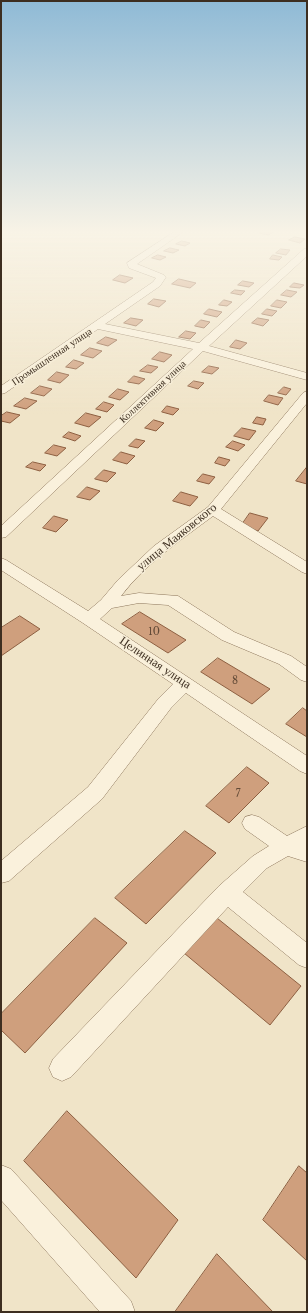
<!DOCTYPE html>
<html>
<head>
<meta charset="utf-8">
<style>
	body { margin:0 }
	#map { position:relative; width:308px; height:1313px; overflow:hidden; background:#f0e4c8; font-family:"Libre Baskerville",serif }
	canvas { display:block }
	.frame { position:absolute; inset:0; border:2px solid #3d2e20; pointer-events:none }
</style>
</head>
<body>
<div id="map">
<canvas width="308" height="1313"></canvas>
<div class="frame"></div>
</div>
<script>
const ctx = document.querySelector('canvas').getContext('2d');
ctx.lineJoin = 'round';
function paint(path, color) {
  ctx.fillStyle = color;
  ctx.fill(path, 'evenodd');
}
function stroke(path, color, width, dash) {
  ctx.strokeStyle = color;
  ctx.lineWidth = width;
  ctx.lineCap = dash ? 'butt' : 'round';
  ctx.setLineDash(dash || []);
  ctx.stroke(path);
}
function label(font, color, halo, rows, align = 'center') {
  ctx.font = font + ' "Libre Baskerville",serif';
  ctx.lineWidth = 3;
  ctx.setLineDash([]);
  ctx.textBaseline = 'middle';
  ctx.strokeStyle = halo;
  ctx.fillStyle = color;
  for (const [text, x, y, turn = 0] of rows) {
    ctx.save();
    ctx.translate(x, y);
    ctx.rotate((+turn || 0) * Math.PI / 180);
    ctx.textAlign = isNaN(turn) ? turn : align;
    if (halo) ctx.strokeText(text, 0, 0);
    ctx.fillText(text, 0, 0);
    ctx.restore();
  }
}
const building = new Path2D(`
	M264,230h2l8,1 -5,4 -10,-2z
	M295,237l10,2 -5,4 -11,-3z
	M182,241l8,2 -5,3 -9,-2z
	M170,248l9,2 -6,3 -9,-2z
	M281,249l9,1 -4,5 -10,-2z
	M158,255l8,2 -6,3 -8,-2z
	M273,255l9,2 -3,3 -9,-1z
	M120,275l13,3 -8,5 -12,-3z
	M179,279l17,4 -6,5 -18,-4z
	M243,281l11,2 -5,4 -11,-2z
	M294,283l10,2 -4,3 -10,-1z
	M235,290l10,1 -4,4 -10,-2z
	M287,290l10,2 -6,5 -10,-2z
	M154,299l12,2 -7,6 -11,-3z
	M224,300l8,2 -5,4 -8,-1z
	M277,300l10,2 -6,6 -10,-2z
	M209,309l13,3 -5,5 -13,-3z
	M267,309l10,2 -5,5 -10,-2z
	M131,318l12,2 -7,6 -12,-3z
	M258,318l11,2 -6,6 -11,-3z
	M201,320l9,2 -6,6 -9,-2z
	M186,331l10,2 -6,6 -11,-2z
	M106,337l11,3 -9,6 -11,-3z
	M236,340l11,3 -7,6 -10,-2z
	M90,348l12,3 -9,7 -12,-3z
	M160,352l12,3 -8,7 -12,-3z
	M74,360l10,3 -8,6 -10,-2z
	M148,365l10,2 -7,6 -11,-2z
	M209,366l10,2 -7,6 -10,-2z
	M57,372l12,3 -9,8 -12,-3z
	M134,376l11,3 -6,5 -11,-2z
	M194,381l10,2 -6,6 -10,-3z
	M40,386l12,3 -8,7 -13,-3z
	M284,387l7,2 -5,6 -8,-2z
	M118,389l11,3 -9,8 -11,-3z
	M269,395l14,3 -5,7 -14,-4z
	M25,398l12,3 -11,8 -12,-3z
	M104,402l10,3 -7,7 -11,-3z
	M167,406l12,3 -6,6 -11,-3z
	M7,412l13,3 -10,8 -9,-2v-5z
	M86,413l15,4 -12,10 -14,-4z
	M257,417l9,2 -3,6 -10,-2z
	M154,420l10,3 -8,8 -11,-3z
	M242,428l14,3 -7,9 -15,-4z
	M69,432l12,4 -6,5 -12,-4z
	M136,439l9,2 -7,7 -9,-2z
	M233,441l12,4 -7,6 -12,-4z
	M54,445l12,3 -9,8 -12,-3z
	M121,452l14,4 -8,8 -14,-4z
	M219,457l11,3 -5,6 -10,-3z
	M33,462l13,3 -6,6 -14,-4z
	M307,467v17l-11,-3z
	M104,470l12,3 -9,9 -12,-3z
	M203,474l12,3 -6,7 -12,-3z
	M87,487l13,4 -10,9 -13,-3z
	M181,492l17,5 -8,9 -17,-5z
	M250,513l18,5 -10,13 -17,-5z
	M54,516l14,4 -12,12 -13,-4z
	M140,612l46,28 -18,13 -46,-29z
	M20,616l20,13 -39,27v-28z
	M218,658l52,31 -18,15 -51,-32z
	M303,708l4,3v26l-21,-13z
	M247,767l22,16 -40,40 -23,-17z
	M185,831l31,22 -70,71 -31,-26z
	M95,918l32,25 -102,110 -24,-23v-16z
	M217,918l84,68 -31,39 -86,-72z
	M67,1111l111,109 -42,58 -112,-117z
	M299,1166l8,7v88l-44,-41z
	M217,1254l56,58h-98z`);
paint(building, '#cf9f7d');
stroke(building, '#8d5f41', 1);
const minor = new Path2D(`
	M177,230h9l-49,34 27,11 2,2 -6,9 -55,38 94,19 105,-94 3,-1v8l-98,90 98,27v7l-104,-29 -197,186 -5,1v-12l192,-177 -95,-20 -93,64 -4,1v-8l152,-104 3,-4 -27,-10 -2,-5z
	M307,391v12l-86,106 86,53v12l-5,-2 -89,-56c-32,24 -67,47 -92,80l18,-3 39,3 56,36 57,24 16,11v15l-6,-2 -22,-16 -57,-24 -54,-35 -29,-2 -27,5 -12,11 207,137v18l-7,-3 -114,-78 -15,15 -69,91 -93,82 -8,2v-22l87,-74 71,-89 14,-14 -90,-61 -82,-53v-12l5,2 82,51 13,-11 17,-20 36,-34 54,-39 95,-114z
	M252,815l7,2 28,19 20,-10v36l-19,-6 -21,12 -24,24 64,51v25l-8,-3 -71,-58 -157,170 -9,4 -9,-4 -4,-9 4,-9 166,-173 34,-30 16,-10 -24,-17 -3,-6 3,-6z
	M1,1165l10,4 120,132 4,11h-35l-99,-112z`);
stroke(minor, '#8d765c', 1);
paint(minor, '#faf1dc');
const sky = ctx.createLinearGradient(0, 0, 0, 414);
sky.addColorStop(0, '#8fbad6');
sky.addColorStop(0.56, '#f8f3e6');
sky.addColorStop(1, '#f8f3e600');
ctx.fillStyle = sky;
ctx.fillRect(0, 0, 308, 414);
label('10px', '#3d2e20', '#f7eed8', [
	["Промышленная улица",52,357,-34],
	["Коллективная улица",153,392,-43]
]);
label('10px', '#624a37', null, [
	["10",154,632],
	["8",235,681],
	["7",238,794]
]);
label('12px', '#3d2e20', '#f7eed8', [
	["улица Маяковского",177,537,-39],
	["Целинная улица",155,663,34]
]);
</script>
</body>
</html>
